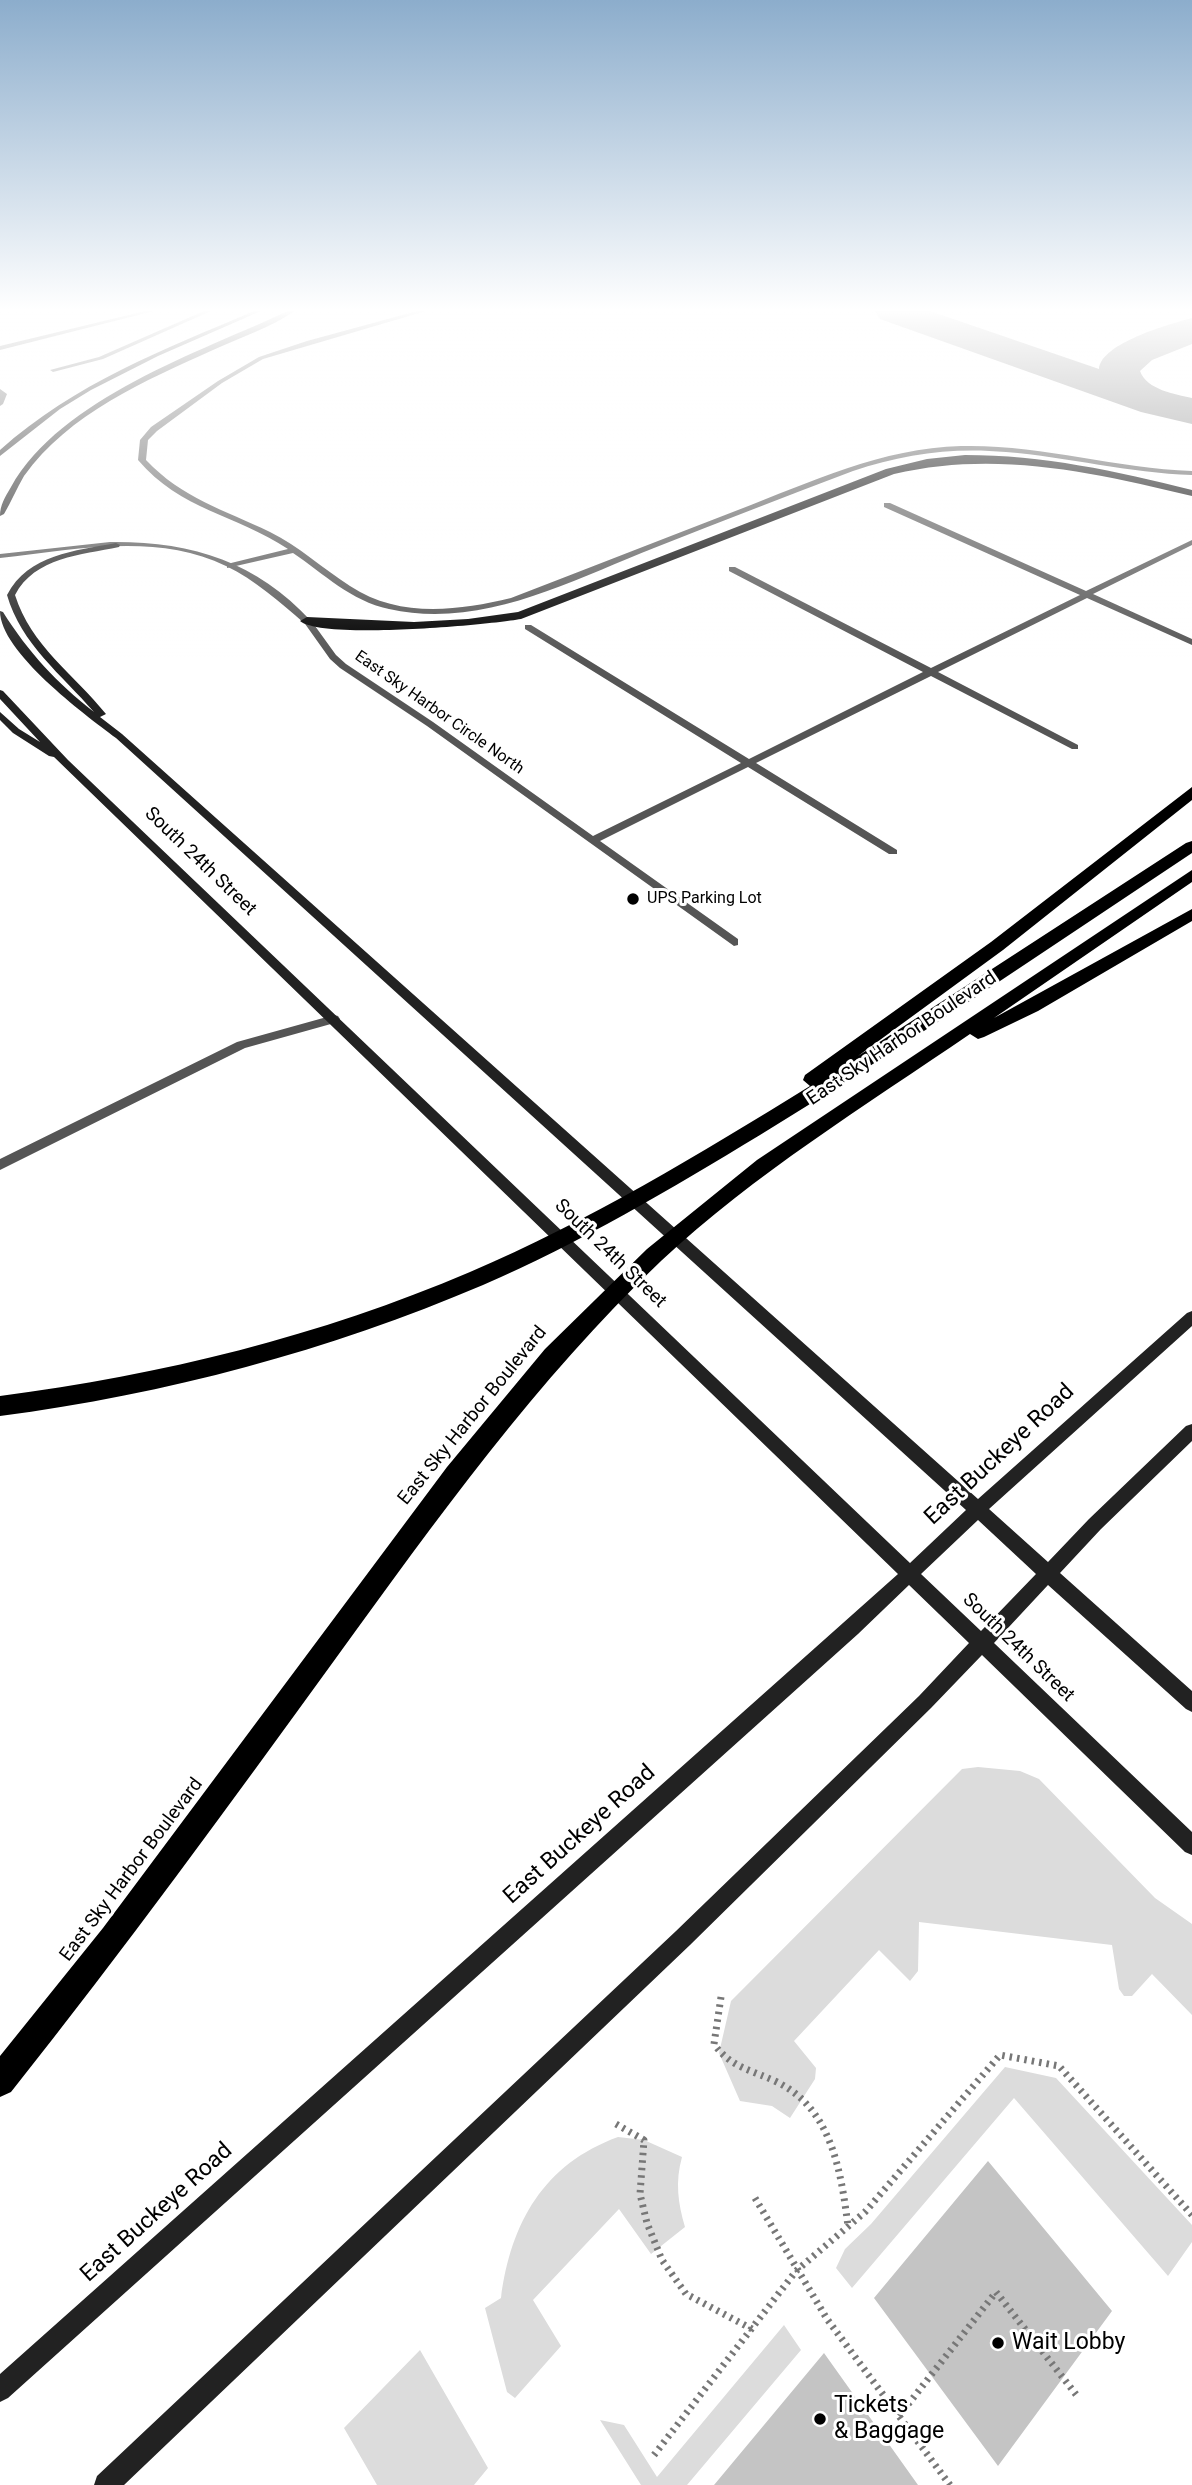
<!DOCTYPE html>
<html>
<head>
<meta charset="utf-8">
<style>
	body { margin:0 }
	canvas { display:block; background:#fff }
</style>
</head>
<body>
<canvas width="1192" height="2485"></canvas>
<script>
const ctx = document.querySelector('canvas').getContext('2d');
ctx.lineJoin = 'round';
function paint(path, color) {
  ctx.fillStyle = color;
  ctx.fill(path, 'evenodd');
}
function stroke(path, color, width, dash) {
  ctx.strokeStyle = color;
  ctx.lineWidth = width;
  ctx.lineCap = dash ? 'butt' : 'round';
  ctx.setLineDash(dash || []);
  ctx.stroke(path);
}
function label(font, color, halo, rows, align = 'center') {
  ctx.font = font + ' Roboto,sans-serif';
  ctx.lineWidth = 6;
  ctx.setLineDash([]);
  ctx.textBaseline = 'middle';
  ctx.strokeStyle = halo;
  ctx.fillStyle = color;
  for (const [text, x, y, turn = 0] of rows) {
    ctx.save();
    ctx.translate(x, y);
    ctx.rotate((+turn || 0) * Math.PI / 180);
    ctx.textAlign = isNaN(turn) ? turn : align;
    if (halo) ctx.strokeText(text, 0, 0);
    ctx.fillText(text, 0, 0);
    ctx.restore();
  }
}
paint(new Path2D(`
	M978,1767l42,4 19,8 116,119 37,26v91l-40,-41 -20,22h-8l-5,-7 -7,-44 -193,-23 -1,49 -8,10 -31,-31 -85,91 22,27 -1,11 -25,39 -18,-12 -32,-5 -21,-48 12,-52 231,-232z
	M1005,2067l51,11 136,147v17l-24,34 -154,-178 -162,190 -16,-20 9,-19 26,-25z
	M618,2137l26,3 38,17c-7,25 -4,46 3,70l-34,27 -32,-45 -86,91 28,46 -46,52 -8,-6 -22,-84 16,-10c10,-76 43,-134 117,-161z
	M784,2325l17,25 -114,135h-46l-41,-65 24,5 33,52z
	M420,2350l68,118 -14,17h-97l-33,-57z`), '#dcdcdc');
paint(new Path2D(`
	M875,311h55l169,58c2,-26 71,-45 93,-51v26l-40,16 -12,11c7,19 35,23 52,27v26l-51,-12 -261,-93z`), '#808080');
paint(new Path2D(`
	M988,2161l124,150 -114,155 -124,-168z
	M824,2353l94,132h-204z`), '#c4c4c4');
stroke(new Path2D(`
	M721,1997l-7,47c17,24 38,26 63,38 55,27 64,90 71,144
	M616,2124l28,16 -4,54 7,29 15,37 24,34 66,35
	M755,2198l72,121 123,166
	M899,2416l97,-124 82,105
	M654,2455l142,-184 69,-59 135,-157 59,11 133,149`), '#777', 7, [2.5, 5]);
paint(new Path2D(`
	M145,311h9l-154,39v-4z
	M204,311h7l-108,48 -50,13 -3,-2 49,-13z
	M417,311h9l-163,48 -41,24 -65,48 -9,9 -2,20c37,39 77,49 124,72 29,14 53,37 80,54 48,32 107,25 161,12 76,-29 151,-59 227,-88 73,-28 144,-62 223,-64 78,-2 153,22 231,25v4c-63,-2 -124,-18 -186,-23 -53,-5 -103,2 -153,19 -67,25 -133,51 -199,77 -84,33 -173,82 -265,61 -38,-8 -65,-35 -96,-56l-66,15v-4l61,-15c-51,-34 -108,-39 -150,-89l2,-20 11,-13 67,-46 41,-24 48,-16z
	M0,389l7,5 -4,10 -3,2z
	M884,503h6l196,88 106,-51v5l-99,49 99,45v6l-105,-47 -149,74 140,73v4h-6l-141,-73 -175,87 141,87v4h-8l-141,-87 -148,74 138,98v6l-4,1 -307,-220 -87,-58 -10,-9 -27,-38 7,-2 26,36 10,9 87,58 160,114 148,-73 -216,-134v-4h6l218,134 174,-87 -194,-101v-4h6l196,101 149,-73 -196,-88z
	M334,1015l4,1 2,3 -2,3 -93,26 -245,122v-11l237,-117z`), '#555');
paint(new Path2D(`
	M110,542c80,-1 146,19 201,79l-7,2c-24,-21 -49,-43 -78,-57 -70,-34 -152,-16 -226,-8v-4z`), '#555');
paint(new Path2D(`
	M254,311h7l-103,45 -67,34 -31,19 -60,47v-6c75,-67 163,-100 254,-139z
	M288,311h7c-24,16 -55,27 -82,39 -67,30 -145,64 -189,126 -7,12 -13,26 -20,38l-4,2c0,-11 5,-19 11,-29 50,-89 189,-135 277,-176z
	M116,543l4,2 -1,2c-38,8 -84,10 -104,48 16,51 59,79 91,119l-6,3 22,17 856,765 209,-186 5,-2v15l-203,183 59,53 41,-43 97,-93 6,-2v17l-91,88 -41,44 132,118v21l-6,-3 -138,-124 -54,58 198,189v23l-7,-3 -203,-197 -51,53 -241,237 -566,540h-30l3,-9 579,-545 243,-235 50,-53 -60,-58 -51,49 -850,764 -8,4v-28l898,-800 -844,-817 -5,-1 -36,-23 -13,-13v-8l19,17 21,13 -40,-43v-9l3,1 65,69 842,803 56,-53 -850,-772c-32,-24 -116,-86 -116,-127l3,1c25,40 54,71 91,100 -32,-37 -73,-68 -87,-117 21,-41 68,-44 109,-52zM978,1520l58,54 -55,57 -60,-57z`), '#222');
paint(new Path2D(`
	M965,455c78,0 151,16 227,35v6c-99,-24 -197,-46 -298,-22l-373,145c-34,6 -198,21 -221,2l7,-4 107,5 54,-3 50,-7 368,-143 41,-10z
	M1192,787v13l-189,150 -145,106 328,-213 6,-2v12c-143,95 -285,192 -432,282 -89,54 -180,108 -277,150 -155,66 -316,109 -483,131v-20c162,-21 320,-60 470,-124 119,-51 230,-118 340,-186l-7,-6 2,-5 186,-133z
	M1192,870v12l-198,136 198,-109v12l-154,90 -54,26 -6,2 -8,-5c-105,72 -216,140 -309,227 -125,119 -224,258 -325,397 -106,146 -212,292 -325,434l-11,5v-41l103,-128 344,-461 98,-118 102,-100 110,-89z`), '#000');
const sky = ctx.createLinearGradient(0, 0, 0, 659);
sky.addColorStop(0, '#8cadcc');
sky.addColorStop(0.47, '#fff');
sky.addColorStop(1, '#ffffff00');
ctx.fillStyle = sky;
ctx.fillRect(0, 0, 1192, 659);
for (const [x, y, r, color] of [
	[633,899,7,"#000"],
	[998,2343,7,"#000"],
	[820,2419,7,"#000"]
]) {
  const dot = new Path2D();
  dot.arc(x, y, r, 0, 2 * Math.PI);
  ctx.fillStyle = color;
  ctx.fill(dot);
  stroke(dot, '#fff', 2.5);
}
label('16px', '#000', '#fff', [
	["East Sky Harbor Circle North",439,713,35]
]);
label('16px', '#000', '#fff', [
	["UPS Parking Lot",647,899]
], 'left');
label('19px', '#000', '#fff', [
	["South 24th Street",200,862,44],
	["East Sky Harbor Boulevard",902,1039,-34],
	["South 24th Street",610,1254,44],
	["East Sky Harbor Boulevard",473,1416,-51],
	["South 24th Street",1018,1648,44],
	["East Sky Harbor Boulevard",132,1870,-53]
]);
label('23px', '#000', '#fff', [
	["East Buckeye Road",1000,1455,-43],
	["East Buckeye Road",580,1835,-42],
	["East Buckeye Road",157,2213,-42]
]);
label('23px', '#000', '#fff', [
	["Wait Lobby",1012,2343],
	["Tickets",834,2406],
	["& Baggage",834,2432]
], 'left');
</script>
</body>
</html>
